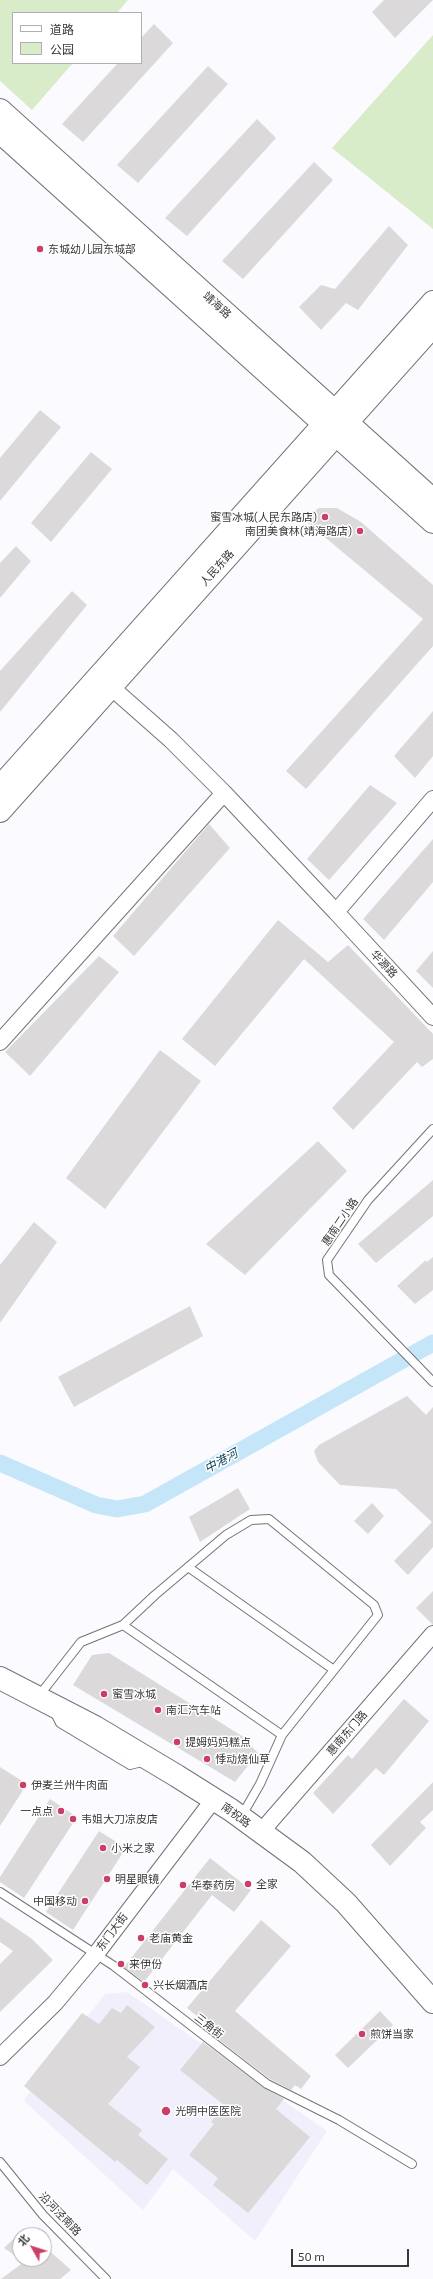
<!DOCTYPE html>
<html>
<head>
<meta charset="utf-8">
<style>
	body { margin:0 }
	#map { position:relative; width:433px; height:2279px; overflow:hidden; background:#fbfafe; font-family:"Exo 2","Noto Sans SC",sans-serif }
	canvas { display:block }
	.legend { position:absolute; left:12px; top:12px; width:130px; height:52px; box-sizing:border-box; background:#fff; border:1px solid #afafb0; margin:0; padding:5px 7px; list-style:none; font-size:12px; color:#383839 }
	.legend li { display:flex; align-items:center; gap:8px; height:20px }
	.legend b { width:20px; border:1px solid #afafb0 }
	.north { position:absolute; left:12px; top:2227px; width:40px; height:40px; box-sizing:border-box; background:#fff; border:1px solid #afafb0; border-radius:50%; rotate:309deg; font-size:11px; font-weight:700; line-height:16px; text-align:center; color:#383839 }
	.north::after { content:''; display:block; margin:auto; width:14px; height:18px; background:#cd3e67; clip-path:polygon(50% 0,100% 100%,50% 72%,0 100%) }
	.scale { position:absolute; left:291px; top:2249px; width:118px; height:18px; box-sizing:border-box; border:2px solid #383839; border-top:0; padding-left:5px; font-size:12px; line-height:14px; white-space:nowrap; color:#383839; -webkit-text-stroke:3px #fff; paint-order:stroke }
</style>
</head>
<body>
<div id="map">
<canvas width="433" height="2279"></canvas>
<ul class="legend">
<li><b style="height:5px;background:#fff"></b>道路</li>
<li><b style="height:11px;background:#d9ecc9"></b>公园</li>
</ul>
<div class="north">北</div>
<div class="scale">50 m</div>
</div>
<script>
const ctx = document.querySelector('canvas').getContext('2d');
ctx.lineJoin = 'round';
function paint(path, color) {
  ctx.fillStyle = color;
  ctx.fill(path, 'evenodd');
}
function stroke(path, color, width, dash) {
  ctx.strokeStyle = color;
  ctx.lineWidth = width;
  ctx.lineCap = dash ? 'butt' : 'round';
  ctx.setLineDash(dash || []);
  ctx.stroke(path);
}
function label(font, color, halo, rows, align = 'center') {
  ctx.font = font + ' "Exo 2","Noto Sans SC",sans-serif';
  ctx.lineWidth = 3;
  ctx.setLineDash([]);
  ctx.textBaseline = 'middle';
  ctx.strokeStyle = halo;
  ctx.fillStyle = color;
  for (const [text, x, y, turn = 0] of rows) {
    ctx.save();
    ctx.translate(x, y);
    ctx.rotate((+turn || 0) * Math.PI / 180);
    ctx.textAlign = isNaN(turn) ? turn : align;
    if (halo) ctx.strokeText(text, 0, 0);
    ctx.fillText(text, 0, 0);
    ctx.restore();
  }
}
paint(new Path2D(`
	M127,1992l200,139 -72,110 -82,-72 -30,41 -119,-109 7,-12 74,-95z`), '#f1effc');
paint(new Path2D(`
	M0,0h128l-11,13h-104v50h60l-41,47 -32,-29z
	M433,35v194l-101,-81z`), '#d9ecc9');
stroke(new Path2D(`
	M0,1463l96,42 21,4 28,-5 288,-161`), '#c5e6f9', 17);
paint(new Path2D(`
	M384,0h49l-38,38 -23,-26z
	M154,24l19,19 -90,99 -21,-18 56,-61h23v-25z
	M208,66l20,18 -90,99 -21,-18z
	M257,119l19,19 -89,98 -22,-18z
	M314,162l19,18 -90,99 -21,-18z
	M389,226l19,19 -50,65 -12,-7 -25,27 -22,-23 22,-22 14,4z
	M40,410l21,17 -61,74v-43z
	M91,452l21,17 -61,73 -20,-19z
	M319,508h18l24,14 72,63v61l-127,143 -20,-18 137,-152 -120,-100z
	M16,546l15,15 -31,37v-35z
	M72,591l15,14 -87,107v-41z
	M433,711v45l-18,22 -21,-22z
	M370,785l27,18 -68,77 -22,-21z
	M209,824l21,24 -96,108 -21,-20z
	M433,839v43l-49,58 -21,-21z
	M278,920l50,42 20,-17 85,89v25l-11,8 -5,-5 -64,68 -21,-22 62,-66 -90,-83 -89,107 -33,-27z
	M433,951v37l-17,-17z
	M99,956l20,16 -89,104 -25,-24z
	M160,1050l41,31 -96,128 -39,-31z
	M318,1141l29,30 -102,104 -39,-31z
	M433,1180v36l-57,47 -18,-19z
	M34,1222l23,20 -57,81v-58z
	M433,1257v33l-18,14 -18,-18 29,-26 1,2z
	M190,1306l13,30 -129,71 -16,-30z
	M407,1396l19,19 7,-8v140l-25,28 -14,-14 38,-39 -36,-33 -56,-4 -22,-23 -4,-11 5,-6z
	M238,1488l12,21 -50,33 -11,-25z
	M372,1503l12,13 -16,18 -14,-13z
	M433,1591v34l-17,-17z
	M109,1653l133,83 16,17 -23,29 -162,-97 19,-30z
	M404,1699l25,22 -45,54 -8,-7 -43,46 -20,-21 35,-38 4,4z
	M0,1767l27,17 -27,42z
	M433,1782v28l-13,12 6,6 -36,38 -19,-21z
	M50,1799l27,18 -53,81 -24,-16v-5z
	M99,1831l27,17 -53,82 -27,-18z
	M210,1858l41,32 -17,22 -22,-17 -68,87 -20,-15z
	M0,1917l32,22 21,21 -53,52v-48l13,-13 -13,-9z
	M261,1920l30,26 -56,65 76,65 -10,13 -6,-4 -4,5 -21,-11 -60,-46 3,-4 -26,-21z
	M127,2005l28,22 -28,30 13,10 -32,37 34,26 -4,5 30,24 -21,26 -30,-25 -2,2 -91,-76 58,-73 17,11 13,-16 9,5z
	M380,2011l13,14 -45,43 -13,-13z
	M203,2042l61,46 20,11 -8,10 34,28 -62,76 -35,-28 5,-7 -29,-23 25,-31 -3,-2 13,-17 -44,-35z
	M20,2233v26l-16,-11z
	M44,2246l27,24 -11,9h-59l27,-20h16z`), '#dcd9db');
const lane = new Path2D(`
	M433,1129l-65,71 -41,60 2,15 104,107
	M188,1567l146,103
	M123,1625l32,-30 71,-60 25,-15 18,-1 105,86 4,10 -96,120
	M38,1697l43,-55 42,-17 159,110 -22,49 -19,33
	M54,1711l6,12 70,42 16,-4
	M0,1892l114,74 153,118 72,36 73,44
	M0,2162l43,53 63,64`);
const street = new Path2D(`
	M111,687l60,53 53,53
	M336,912l97,105
	M0,1042l224,-249 112,119 97,-113
	M260,1833l173,-199
	M0,2057l55,-54 41,-49 118,-155`);
const secondary = new Path2D(`
	M0,110l433,390
	M0,132l433,390
	M0,787l433,-485
	M0,811l433,-485
	M0,1678l95,49 82,49 54,34 71,52 44,41 87,99`);
stroke(lane, '#747376', 10);
stroke(street, '#747376', 18);
stroke(secondary, '#747376', 24);
stroke(lane, '#fff', 8);
stroke(street, '#fff', 16);
stroke(secondary, '#fff', 22);
for (const [x, y, r, color] of [
	[40,249,4,"#cd3e67"],
	[325,517,4,"#cd3e67"],
	[360,531,4,"#cd3e67"],
	[104,1694,4,"#cd3e67"],
	[158,1710,4,"#cd3e67"],
	[177,1742,4,"#cd3e67"],
	[207,1759,4,"#cd3e67"],
	[23,1785,4,"#cd3e67"],
	[61,1811,4,"#cd3e67"],
	[73,1819,4,"#cd3e67"],
	[103,1848,4,"#cd3e67"],
	[107,1879,4,"#cd3e67"],
	[248,1884,4,"#cd3e67"],
	[183,1885,4,"#cd3e67"],
	[85,1901,4,"#cd3e67"],
	[141,1938,4,"#cd3e67"],
	[121,1964,4,"#cd3e67"],
	[145,1985,4,"#cd3e67"],
	[362,2034,4,"#cd3e67"],
	[166,2111,5,"#cd3e67"]
]) {
  const dot = new Path2D();
  dot.arc(x, y, r, 0, 2 * Math.PI);
  ctx.fillStyle = color;
  ctx.fill(dot);
  stroke(dot, '#fff', 1.5);
}
label('11px', '#383839', '#fff', [
	["东城幼儿园东城部",48,249],
	["蜜雪冰城(人民东路店)",317,517,"right"],
	["南团美食林(靖海路店)",352,531,"right"],
	["蜜雪冰城",112,1694],
	["南汇汽车站",166,1710],
	["提姆妈妈糕点",185,1742],
	["悸动烧仙草",215,1759],
	["伊麦兰州牛肉面",31,1785],
	["一点点",53,1811,"right"],
	["韦姐大刀凉皮店",81,1819],
	["小米之家",111,1848],
	["明星眼镜",115,1879],
	["全家",256,1884],
	["华泰药房",191,1885],
	["中国移动",77,1901,"right"],
	["老庙黄金",149,1938],
	["来伊份",129,1964],
	["兴长烟酒店",153,1985],
	["煎饼当家",370,2034],
	["光明中医医院",175,2111]
], 'left');
label('11px', '#383839', '#fff', [
	["靖海路",217,305,42],
	["人民东路",217,568,-48],
	["华源路",384,964,47],
	["惠南二小路",340,1222,-56],
	["惠南东门路",347,1733,-49],
	["南祝路",236,1815,36],
	["东门大街",112,1932,-53],
	["三角街",209,2026,38],
	["沿河泾南路",60,2214,46]
]);
label('italic 12px', '#144860', '#fff', [
	["中港河",221,1461,-29]
]);
</script>
</body>
</html>
